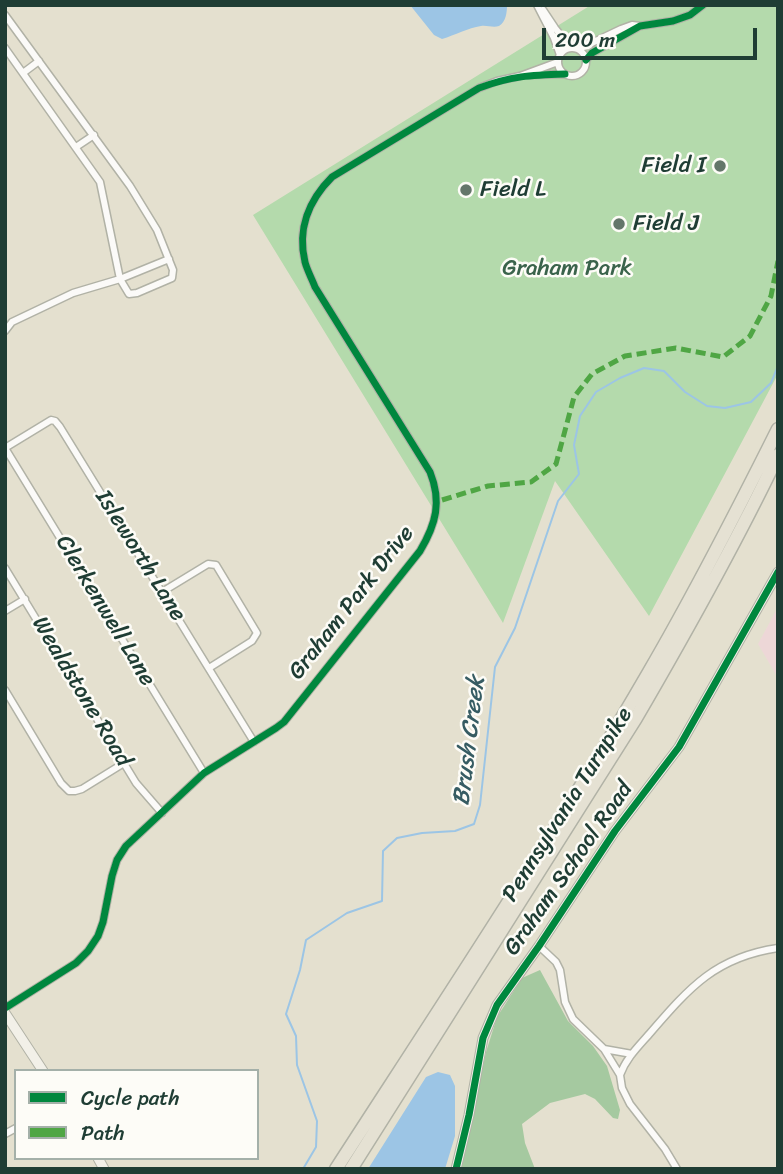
<!DOCTYPE html>
<html>
<head>
<meta charset="utf-8">
<style>
	body { margin:0 }
	#map { position:relative; width:783px; height:1174px; overflow:hidden; background:#e4e0cf; font-family:Sriracha,sans-serif }
	canvas { display:block }
	.frame { position:absolute; inset:0; border:7px solid #1f3d34; pointer-events:none }
	.legend { position:absolute; left:14px; top:1069px; width:245px; height:91px; box-sizing:border-box; background:#fdfcf7; border:2px solid #a4b0a9; margin:0; padding:9px 12px; list-style:none; font-size:21px; color:#1f3d34 }
	.legend li { display:flex; align-items:center; gap:14px; height:35px }
	.legend b { width:35px; border:2px solid #a4b0a9 }
	.scale { position:absolute; left:542px; top:28px; width:215px; height:32px; box-sizing:border-box; border:4px solid #1f3d34; border-top:0; padding-left:9px; font-size:21px; line-height:24px; white-space:nowrap; color:#1f3d34; -webkit-text-stroke:5px #fdfcf7; paint-order:stroke }
</style>
</head>
<body>
<div id="map">
<canvas width="783" height="1174"></canvas>
<div class="frame"></div>
<ul class="legend">
<li><b style="height:9px;background:#00873e"></b>Cycle path</li>
<li><b style="height:9px;background:#4fa644"></b>Path</li>
</ul>
<div class="scale">200 m</div>
</div>
<script>
const ctx = document.querySelector('canvas').getContext('2d');
ctx.lineJoin = 'round';
function paint(path, color) {
  ctx.fillStyle = color;
  ctx.fill(path, 'evenodd');
}
function stroke(path, color, width, dash) {
  ctx.strokeStyle = color;
  ctx.lineWidth = width;
  ctx.lineCap = dash ? 'butt' : 'round';
  ctx.setLineDash(dash || []);
  ctx.stroke(path);
}
function label(font, color, halo, rows, align = 'center') {
  ctx.font = font + ' Sriracha,sans-serif';
  ctx.lineWidth = 5;
  ctx.setLineDash([]);
  ctx.textBaseline = 'middle';
  ctx.strokeStyle = halo;
  ctx.fillStyle = color;
  for (const [text, x, y, turn = 0] of rows) {
    ctx.save();
    ctx.translate(x, y);
    ctx.rotate((+turn || 0) * Math.PI / 180);
    ctx.textAlign = isNaN(turn) ? turn : align;
    if (halo) ctx.strokeText(text, 0, 0);
    ctx.fillText(text, 0, 0);
    ctx.restore();
  }
}
paint(new Path2D(`
	M778,607v71l-20,-34z`), '#edd7d7');
paint(new Path2D(`
	M591,5h187v369l-129,242 -94,-135 -52,142 -250,-408z`), '#b4daac');
paint(new Path2D(`
	M540,970l28,51 25,25 14,20 13,44 -2,9 -5,-1 -18,-19 -10,-5 -35,9 -28,21 3,19 10,26h-74l25,-117 11,-35 25,-39z`), '#a5c9a0');
paint(new Path2D(`
	M410,5h97c0,7 -1,17 -8,21 -6,2 -12,-1 -18,0 -13,2 -26,9 -39,13l-8,-4z
	M438,1072l12,3 5,11v50l-10,33h-77l58,-92z`), '#9cc5e5');
stroke(new Path2D(`
	M303,1169l13,-22 1,-26 -20,-56 -1,-29 -10,-22 14,-44 6,-30 41,-27 35,-12 1,-50 14,-13 25,-5 33,-2 19,-7 6,-19 15,-138 20,-39 43,-127 21,-27 -5,-29 6,-29 16,-24 24,-14 24,-10 20,3 21,21 22,14 18,2 26,-6 20,-19 7,-17`), '#9cc5e5', 2);
const street = new Path2D(`
	M537,5l17,33 6,17
	M543,10l12,18 16,20
	M5,15l125,171 27,44 16,40 -1,8 -35,15 -8,1 -9,-15 -20,-97 -95,-134
	M558 62a14 14 0 1 1 28 0a14 14 0 1 1-28 0Z
	M579,49l42,-20 11,-4 8,1 33,-5 17,-6 13,-10
	M586,60l6,-7 46,-26
	M23,73l16,-12
	M529,75l35,-1
	M76,147l18,-12
	M5,331l7,-9 61,-29 47,-14 49,-20
	M5,568l131,215 26,30
	M162,592l46,-28 8,1 41,68 -5,8 -43,27
	M5,611l20,-12
	M5,690l56,93 8,8h6l7,-2 42,-26
	M204,773l-199,-325 46,-28 4,1 5,6 194,315
	M539,946l17,16 4,8 5,32 8,17 31,30 16,26 2,13 8,16 35,45 12,20
	M5,1008l71,-45 12,-12 10,-15 5,-14 9,-46 5,-16 9,-14 78,-73 72,-45 8,-6 136,-171c16,-27 22,-49 10,-79l-115,-185c-3,-8 -8,-17 -10,-25 -8,-33 4,-62 27,-85l147,-89 18,-7 23,-5 38,-14
	M604,1049l28,5
	M620,1075c6,-17 19,-29 31,-43 39,-45 65,-75 127,-84
	M5,1134l11,-6`);
const secondary = new Path2D(`
	M5,1013l38,58
	M98,1158l6,11
	M456,1169l13,-54 14,-77 14,-33 42,-59 76,-115 64,-84 99,-175`);
const highway = new Path2D(`
	M336,1169c106,-164 215,-328 313,-497 46,-79 88,-161 129,-243
	M351,1169l285,-451c50,-86 99,-173 142,-263`);
stroke(street, '#b1b2a6', 9);
stroke(secondary, '#b1b2a6', 11);
stroke(highway, '#b1b2a6', 15);
stroke(street, '#fbfaf8', 6);
stroke(secondary, '#f2f0e8', 9);
stroke(highway, '#e5e1d3', 12);
stroke(new Path2D(`
	M442,500l46,-14 43,-4 25,-18 18,-67 18,-23 33,-18 51,-8 47,9 27,-21 21,-40 7,-35`), '#4fa644', 5, [10, 5]);
stroke(new Path2D(`
	M586,60l6,-7 48,-27 33,-5 17,-6 13,-10
	M5,1008l71,-45 12,-12 10,-15 5,-14 9,-46 5,-16 9,-14 78,-73 72,-45 8,-6 136,-171c16,-27 22,-49 10,-79l-115,-185c-3,-8 -8,-17 -10,-25 -8,-33 4,-62 27,-85l147,-89c32,-12 52,-13 86,-14
	M456,1169l13,-54 14,-77 14,-33 42,-59 76,-115 64,-84 99,-175`), '#00873e', 7);
for (const [x, y, r, color] of [
	[720,166,7,"#64766a"],
	[466,190,7,"#64766a"],
	[619,224,7,"#64766a"]
]) {
  const dot = new Path2D();
  dot.arc(x, y, r, 0, 2 * Math.PI);
  ctx.fillStyle = color;
  ctx.fill(dot);
  stroke(dot, '#fdfcf7', 2.5);
}
label('23px', '#1f3d34', '#fdfcf7', [
	["Field I",706,166,"right"],
	["Field L",480,190],
	["Field J",633,224]
], 'left');
label('23px', '#3a634b', '#fdfcf7', [
	["Graham Park",567,269]
]);
label('23px', '#1f3d34', '#fdfcf7', [
	["Isleworth Lane",140,556,58],
	["Graham Park Drive",352,603,-52],
	["Clerkenwell Lane",105,611,59],
	["Wealdstone Road",81,692,59],
	["Pennsylvania Turnpike",568,805,-58],
	["Graham School Road",569,869,-55]
]);
label('italic 24px', '#365c63', '#fdfcf7', [
	["Brush Creek",470,741,-83]
]);
</script>
</body>
</html>
